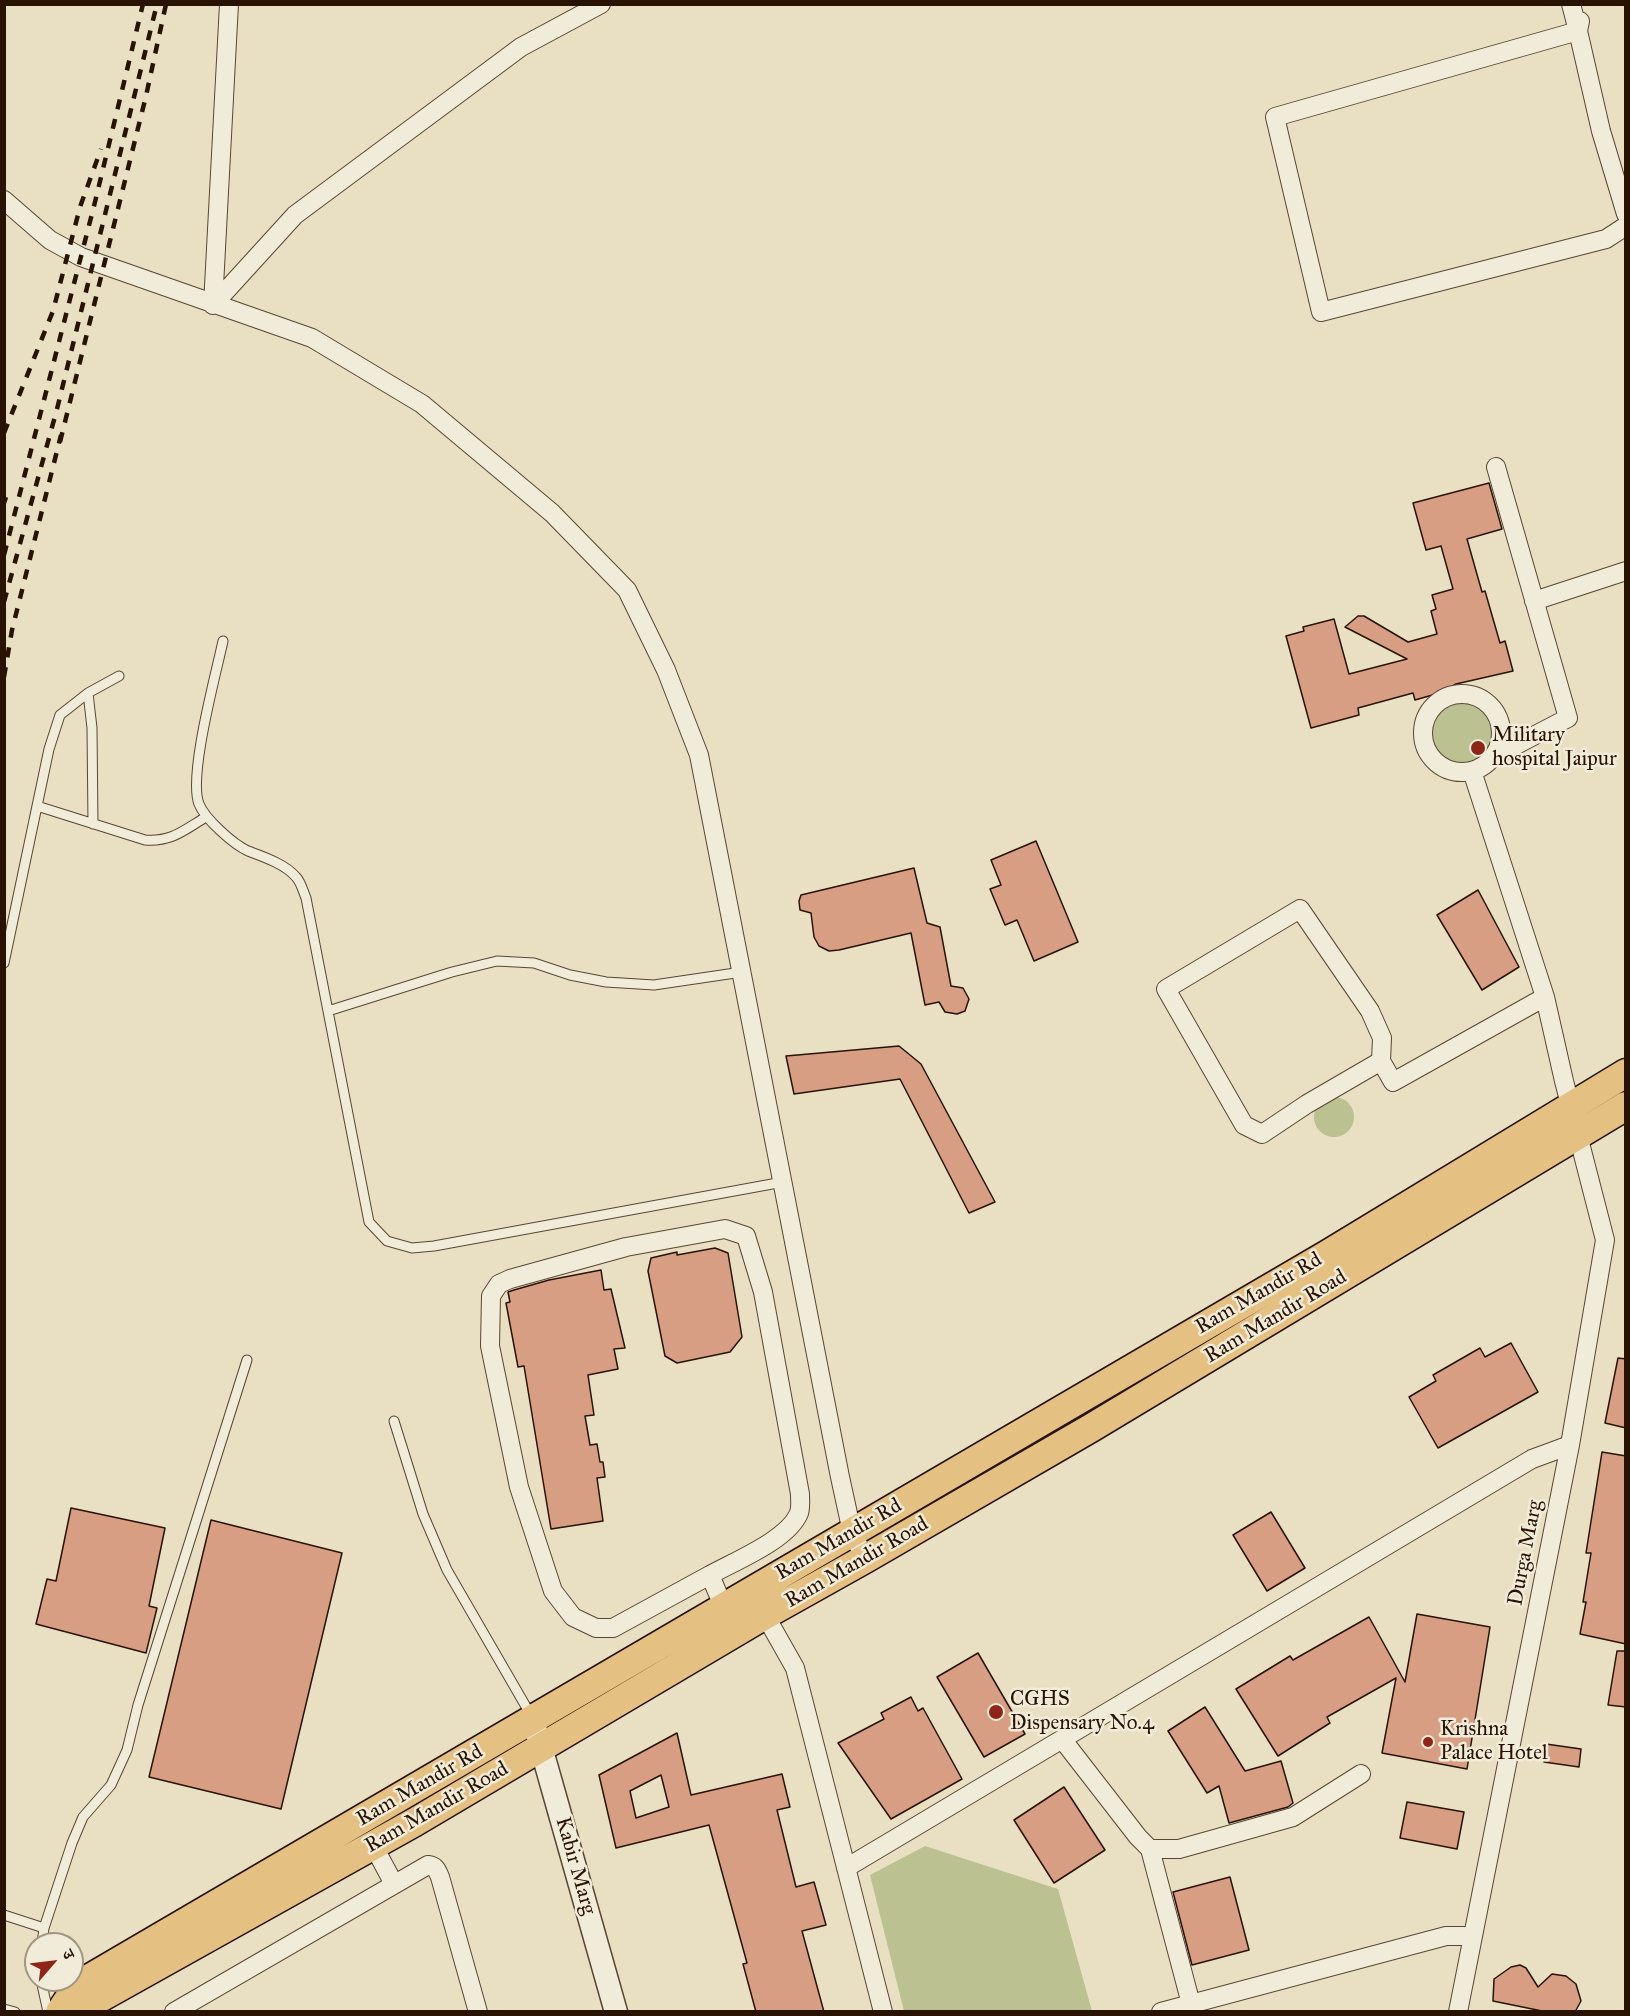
<!DOCTYPE html>
<html>
<head>
<meta charset="utf-8">
<style>
	body { margin:0 }
	#map { position:relative; width:1630px; height:2016px; overflow:hidden; background:#e9e0c4; font-family:"IM FELL Great Primer","Noto Serif Devanagari",serif }
	canvas { display:block }
	.frame { position:absolute; inset:0; border:6px solid #281303; pointer-events:none }
	.north { position:absolute; left:24px; top:1932px; width:60px; height:60px; box-sizing:border-box; background:#f1ebd9; border:2px solid #a19583; border-radius:50%; rotate:62deg; font-size:16px; font-weight:700; line-height:24px; text-align:center; color:#281303 }
	.north::after { content:''; display:block; margin:auto; width:21px; height:27px; background:#8f2418; clip-path:polygon(50% 0,100% 100%,50% 72%,0 100%) }
</style>
</head>
<body>
<div id="map">
<canvas width="1630" height="2016"></canvas>
<div class="frame"></div>
<div class="north">उ</div>
</div>
<script>
const ctx = document.querySelector('canvas').getContext('2d');
ctx.lineJoin = 'round';
function paint(path, color) {
  ctx.fillStyle = color;
  ctx.fill(path, 'evenodd');
}
function stroke(path, color, width, dash) {
  ctx.strokeStyle = color;
  ctx.lineWidth = width;
  ctx.lineCap = dash ? 'butt' : 'round';
  ctx.setLineDash(dash || []);
  ctx.stroke(path);
}
function label(font, color, halo, rows, align = 'center') {
  ctx.font = font + ' "IM FELL Great Primer",serif';
  ctx.lineWidth = 5;
  ctx.setLineDash([]);
  ctx.textBaseline = 'middle';
  ctx.strokeStyle = halo;
  ctx.fillStyle = color;
  for (const [text, x, y, turn = 0] of rows) {
    ctx.save();
    ctx.translate(x, y);
    ctx.rotate((+turn || 0) * Math.PI / 180);
    ctx.textAlign = isNaN(turn) ? turn : align;
    if (halo) ctx.strokeText(text, 0, 0);
    ctx.fillText(text, 0, 0);
    ctx.restore();
  }
}
paint(new Path2D(`
	M1429 735a33 33 0 1 1 66 0a33 33 0 1 1-66 0Z
	M1314 1117a20 20 0 1 1 40 0a20 20 0 1 1-40 0Z
	M925,1846l133,43 34,122h-188l-34,-136z`), '#bbc191');
const building = new Path2D(`
	M1489,483l13,46 -35,10 15,53 3,-1 15,52 5,-2 8,30 -57,13 -13,8 -28,8 -2,-7 -55,15 1,7 -48,13 -25,-92 18,-5 -1,-4 31,-8 15,55 58,-15 -62,-32 13,-11h6l44,26 29,-8 -6,-23 5,-2 -4,-14 21,-6 -12,-43 -15,4 -13,-47z
	M1036,841l42,101 -44,19 -17,-41 -12,5 -15,-36 11,-4 -10,-25z
	M914,868l13,55 13,4 11,59 12,2 6,11 -4,12 -8,3 -12,-2 -6,-10 -14,3 -14,-72 -72,17 -10,1 -10,-5 -5,-9 -3,-24 -11,-3 -1,-9 2,-6z
	M1478,890l41,77 -37,23 -45,-75z
	M899,1046l22,18 74,138 -26,11 -69,-134 -106,15 -8,-38z
	M715,1248l13,5 14,84 -12,15 -53,11 -12,-7 -17,-85 3,-13 26,-6v3z
	M601,1270l3,20 7,-1 14,59 -11,1 4,20 -30,6 6,40 -9,1 5,29 7,-1 3,18h3l2,15 -8,1 6,43 -52,8 -27,-163 -6,1 -12,-64 4,-1 -2,-10 6,-2 35,-10z
	M1511,1343l27,49 -100,56 -29,-51 27,-16 -3,-6 47,-27 5,9z
	M1618,1358l8,1v69l-21,-5z
	M1602,1452l24,4v188l-46,-10 6,-32h-3l8,-49h-5z
	M71,1508l94,20 -16,78 8,2 -11,45 -110,-29 11,-45 9,2z
	M1271,1512l34,56 -38,23 -34,-56z
	M211,1520l131,33 -61,256 -132,-32z
	M1417,1614l73,13 -23,142 -85,-16 14,-75 -69,39 3,6 -52,33 -42,-67 54,-33 3,4 76,-43 36,65z
	M1617,1651h9v56l-18,-2z
	M978,1653l47,81 -41,23 -47,-80z
	M911,1697l7,14 5,-3 39,71 -71,40 -53,-76 46,-24 -3,-6z
	M1205,1707l40,64 36,-10 12,42 -5,4 -59,16 -10,-37 -12,7 -39,-62z
	M677,1733l14,62 91,-21 8,33 -13,3 19,77 18,-5 12,43 -24,6 22,81h-68l-13,-48 4,-1 -38,-138 -93,23 -17,-73zM661,1775l8,32 -33,11 -6,-27z
	M1546,1744l35,5 -2,18 -35,-5z
	M1064,1787l41,63 -51,33 -40,-63z
	M1407,1802l57,10 -7,37 -57,-11z
	M1230,1877l19,73 -57,15 -19,-73z
	M1520,1965l6,3 12,19 14,-13 14,2 10,8 5,17 -6,11h-28l-54,-11 1,-22 17,-12z`);
paint(building, '#d79e84');
stroke(building, '#281303', 1.5);
const service = new Path2D(`
	M223,641c-7,33 -35,135 -24,163 6,15 34,40 49,47 16,6 37,13 48,26 5,5 7,14 10,21l63,324 18,19 25,7 22,-2 349,-64
	M88,693l4,35 1,96
	M37,806l108,34c27,2 39,-10 61,-23
	M4,963l45,-214 11,-34 28,-22 31,-17
	M328,1011l124,-39 45,-11 37,2 36,12 36,7 48,3 88,-13
	M394,1421l29,93 24,56 85,147
	M4,1915l40,13
	M42,1944l2,-16 28,-85 11,-26 28,-32 16,-35 11,-45 109,-345
	M41,1980l7,32
	M4,2009l11,3`);
const minor = new Path2D(`
	M1571,4l7,27 -303,86 46,195 285,-73 20,-13
	M1580,21l-2,10 23,100 25,83
	M4,200l46,40 31,17 231,81 110,66 130,109 75,77 39,80 33,85 141,722 12,55 13,27
	M213,305l82,-90 226,-168 80,-43
	M213,305l16,-301
	M1534,601l92,-30
	M1423 733a39 39 0 1 1 78 0a39 39 0 1 1-78 0Z
	M1495,756l73,-38 -72,-251
	M1381,1061l-74,43 -45,30 -18,-9 -78,-136 134,-80 70,102 12,27 -1,23 12,21 152,-85 -73,-226
	M710,1575l-97,53h-17l-23,-11 -20,-26 -34,-104 -29,-141 1,-50 8,-12 11,-5 116,-32 99,-18 21,7 17,56 37,202c0,6 1,13 -1,19 -11,27 -64,48 -89,62l14,33
	M765,1615l30,53 88,344
	M1062,1739l76,98 12,12h29l114,-32 68,-43
	M373,1845l21,39
	M1150,1849l41,155
	M846,1868l686,-409 38,-14
	M174,2012l254,-147c8,1 9,5 12,12l38,135
	M1161,2012l285,-76h27
	M1458,2012l112,-567 35,-205 -41,-159 -19,-84`);
const tertiary = new Path2D(`
	M537,1733l79,279`);
const primary = new Path2D(`
	M60,2012l18,-27 1250,-731 298,-181
	M84,2012l7,-9 324,-181 350,-207 100,-56 226,-131 535,-322`);
stroke(service, '#584633', 11);
stroke(minor, '#584633', 20);
stroke(tertiary, '#584633', 25);
stroke(primary, '#281303', 31);
stroke(service, '#f1ebd9', 9);
stroke(minor, '#f1ebd9', 18);
stroke(tertiary, '#f1ebd9', 22);
stroke(primary, '#e4c082', 28);
stroke(new Path2D(`
	M4,433l49,-122 27,-104 21,-58
	M60,442l86,-346 20,-92
	M4,503l2,-6
	M4,555l90,-349 49,-202
	M4,602l53,-193 100,-405
	M4,677l8,-47 49,-195`), '#281303', 4.5, [10, 10]);
for (const [x, y, r, color] of [
	[1478,748,8,"#8f2418"],
	[996,1712,8,"#8f2418"],
	[1428,1742,6,"#8f2418"]
]) {
  const dot = new Path2D();
  dot.arc(x, y, r, 0, 2 * Math.PI);
  ctx.fillStyle = color;
  ctx.fill(dot);
  stroke(dot, '#f1ebd9', 2);
}
label('21px', '#281303', '#f1ebd9', [
	["Military",1492,736],
	["hospital Jaipur",1492,760],
	["CGHS",1010,1700],
	["Dispensary No.4",1010,1724],
	["Krishna",1440,1730],
	["Palace Hotel",1440,1754]
], 'left');
label('21px', '#281303', '#f1ebd9', [
	["Ram Mandir Rd",1259,1294,-30],
	["Ram Mandir Road",1276,1317,-31],
	["Ram Mandir Rd",839,1540,-30],
	["Durga Marg",1526,1553,-79],
	["Ram Mandir Road",857,1563,-30],
	["Ram Mandir Rd",420,1786,-30],
	["Ram Mandir Road",437,1808,-30],
	["Kabir Marg",575,1866,74]
]);
</script>
</body>
</html>
